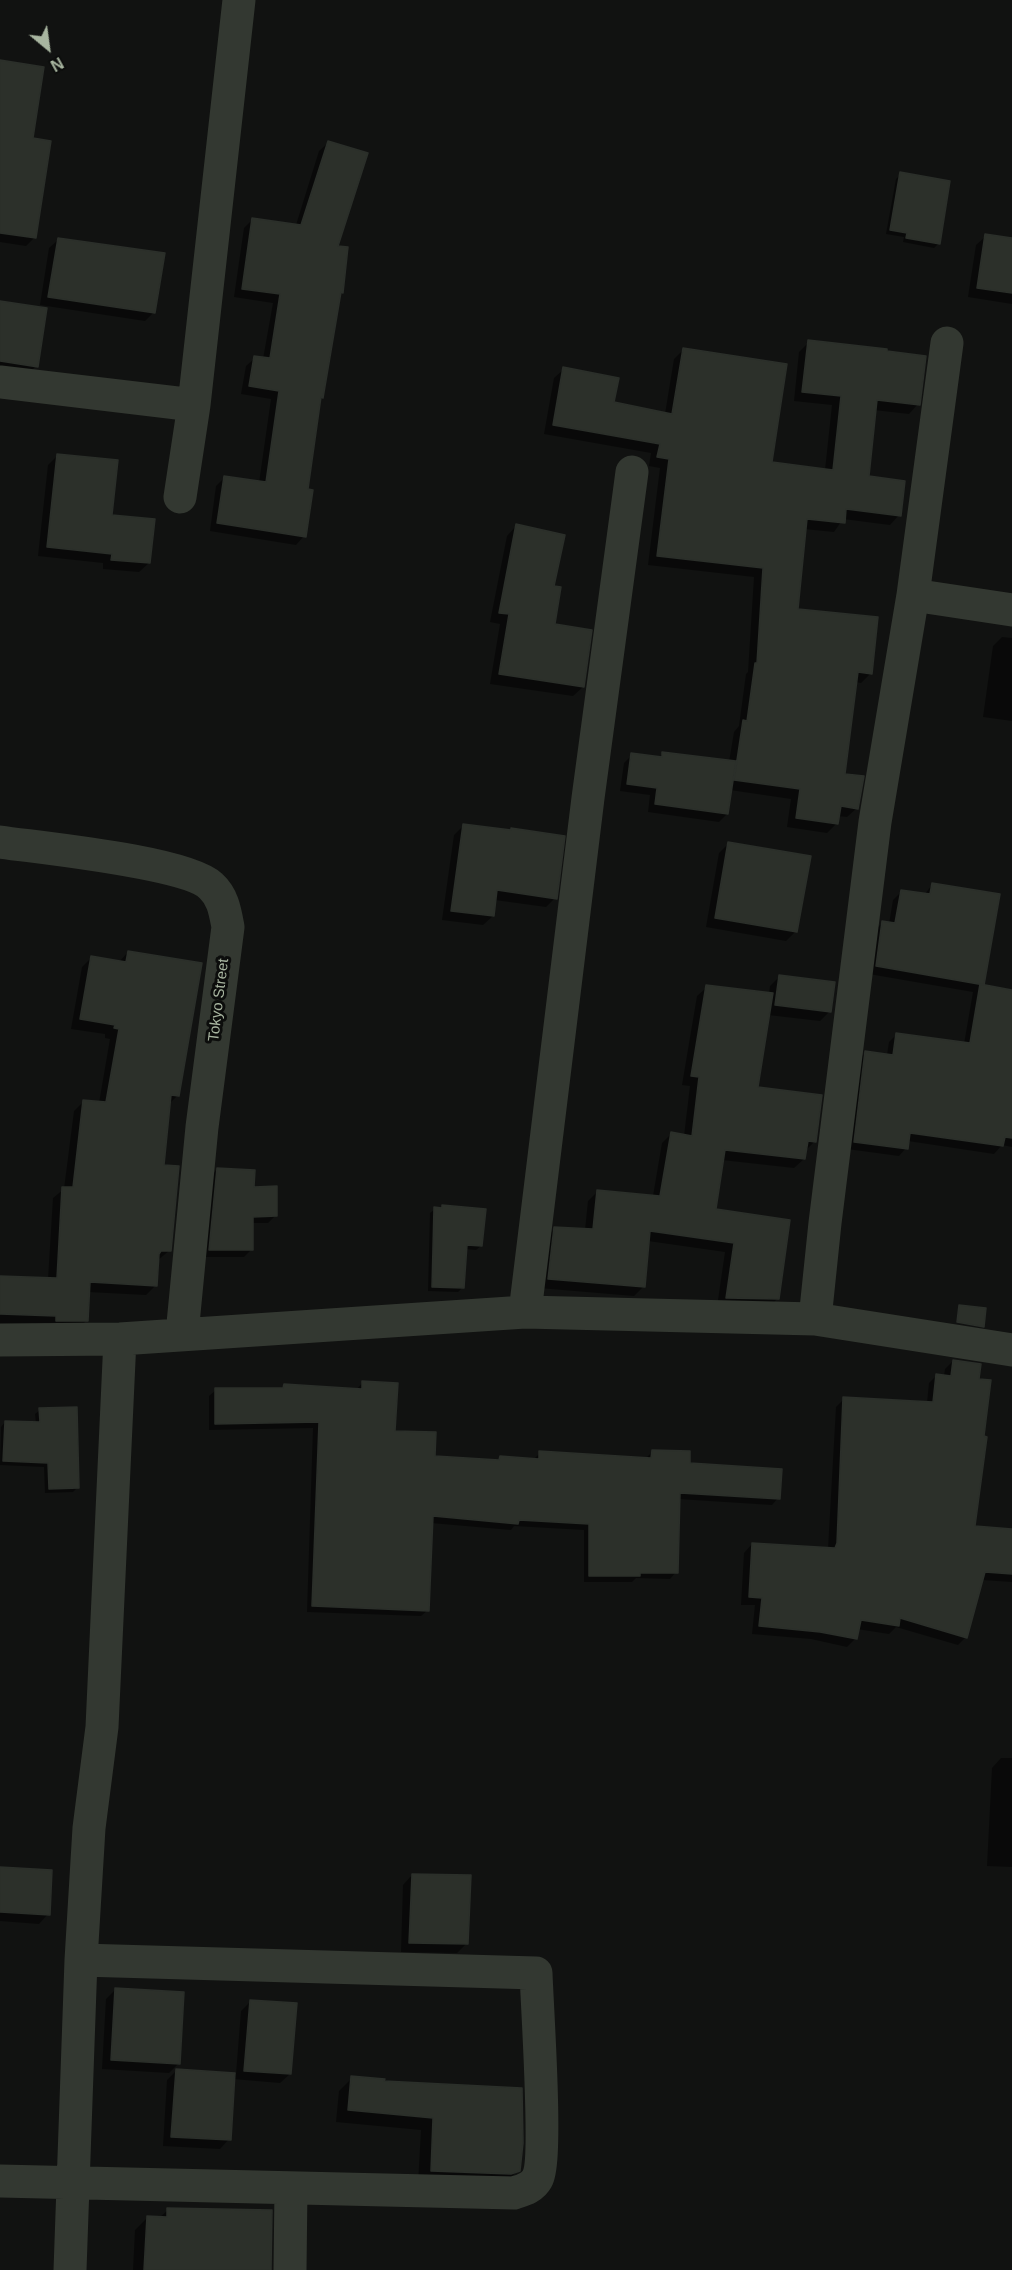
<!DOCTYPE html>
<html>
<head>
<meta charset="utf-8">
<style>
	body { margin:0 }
	#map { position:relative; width:1012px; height:2270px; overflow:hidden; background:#111211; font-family:Helvetica,sans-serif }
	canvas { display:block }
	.north { position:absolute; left:18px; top:18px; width:60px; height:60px; -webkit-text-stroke:4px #0c0d0c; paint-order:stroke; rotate:151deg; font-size:16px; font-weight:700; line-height:24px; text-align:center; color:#a8b5a0 }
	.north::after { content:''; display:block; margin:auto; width:21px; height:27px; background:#a8b5a0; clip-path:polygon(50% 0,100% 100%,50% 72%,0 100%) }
</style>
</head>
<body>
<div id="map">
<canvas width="1012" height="2270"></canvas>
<div class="north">N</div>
</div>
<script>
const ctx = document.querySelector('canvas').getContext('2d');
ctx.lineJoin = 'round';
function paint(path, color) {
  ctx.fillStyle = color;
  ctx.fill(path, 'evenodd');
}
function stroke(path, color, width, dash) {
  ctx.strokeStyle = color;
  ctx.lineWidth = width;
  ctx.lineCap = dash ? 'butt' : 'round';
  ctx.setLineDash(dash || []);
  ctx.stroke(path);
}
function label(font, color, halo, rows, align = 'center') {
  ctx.font = font + ' Helvetica,sans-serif';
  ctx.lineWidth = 6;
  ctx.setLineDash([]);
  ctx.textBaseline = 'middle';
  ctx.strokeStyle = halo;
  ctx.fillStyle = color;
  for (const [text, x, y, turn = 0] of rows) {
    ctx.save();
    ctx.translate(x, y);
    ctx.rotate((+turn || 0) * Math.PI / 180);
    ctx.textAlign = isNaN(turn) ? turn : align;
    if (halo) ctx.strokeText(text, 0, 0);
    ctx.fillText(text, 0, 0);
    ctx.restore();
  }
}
paint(new Path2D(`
	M0,62l31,78 4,97 -9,9 -26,-4z
	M328,143l8,104 5,45 -2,2 -17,103 -3,3 -13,90 -2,46 -8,9 -86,-14 6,-45 9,-9 34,6 12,-84 -30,-5 5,-28 9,-8 8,1 10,-56 -39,-6 10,-69 8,-8 44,5 23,-74z
	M901,174l38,69 -5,5 -31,-6 1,-5 -18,-3 10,-55z
	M986,236l26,4v64l-44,-7 8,-52z
	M58,240l96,72 -9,9 -105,-16 9,-57z
	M0,303l36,63 -9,9 -27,-4z
	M809,342l109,62 -9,10 -35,-4 -7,67 32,38 -9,10 -47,-6 -9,13 -30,-3 -7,81 74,63 -10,10 -6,-1 -11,93 13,33 -10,9 -9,-1 -1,7 -10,10 -40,-6 4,-28 -61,-9 -3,24 -8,8 -71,-10 2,-17 -30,-4 4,-28 8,-8 26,3 5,-4 66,8 5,-30 5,-6 7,-52 2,-2 6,-95 -106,-12 12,-97 -11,-2 2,-13 -107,-19 10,-56 10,-9 49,35 52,10 9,-55 10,-10 86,114 55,7 7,-65 -38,-4 5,-49z
	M58,455l91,108 -10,9 -36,-3v-6l-65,-7 10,-91z
	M516,526l37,61v38l30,62 -10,9 -83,-12 10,-60 -10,-2 17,-86z
	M1002,637l10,1v83l-29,-4 10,-71z
	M463,826l46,5 3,-2 43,69 -9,9 -51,-7 -2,16 -10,9 -41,-5 12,-85z
	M729,843l67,88 -10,10 -80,-14 13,-74z
	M932,885l49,101 31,5v156l-10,-2 -8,9 -86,-13 -2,7 -7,8 -52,-7 11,-89 8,-8 21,3 2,-13 8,-8 67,10 9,-52 -104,-18 5,-43 8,-8 7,1 4,-24 9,-9 22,4z
	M128,952l50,143 -9,9 -7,62 8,84 -12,10 -2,25 -10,10 -58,-3 -1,28 -10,10 -77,-6v-47l48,2 5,-81 11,-9 10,-78 10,-10 15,2 11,-64 -5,-1v-4l-34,-5 11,-62 10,-10 27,5z
	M780,976l49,36 -9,9 -52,-6 -12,73 59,53 -10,10 -1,8 -10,9 -72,-8 -8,50 63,89 -9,9 -51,-1 8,-55 -77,-11 -4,45 -10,10 -95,-8 6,-50 10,-10 30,2 3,-29 10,-10 55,5 9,-53 9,-9 13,2 6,-50 -8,-1 15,-89 10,-9 62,7 1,-8z
	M217,1169l35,19 23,28 -7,7h-17l1,26 -8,8h-42l8,-80z
	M442,1207l39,39 -5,4 -11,-1 -2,38 -5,5 -30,-1 2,-78 5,-4z
	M953,1361l20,166 39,3v52l-30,-2 -16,57 -8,8 -62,-18 -7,7 -32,-5 -2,10 -8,8 -36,-8 -59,-5 3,-29h-14l3,-52 8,-9 76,5 8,-142 8,-8 83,4 2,-20 8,-8 7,1 1,-7z
	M363,1382l30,50 41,25 62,4 4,-3 34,1 6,-6 106,5 6,-6 126,46 -6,7 -94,-6 -2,73 -6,7 -34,-1 -4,4h-48v-52l-70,-4 -3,4 -80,-7 -3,87 -7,6 -114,-4 6,-184 -104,2v-34l7,-6 64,-1 4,-4 73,4z
	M40,1410l37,78 -4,4 -28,1 -1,-26 -44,-2 1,-38 4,-5 31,1 -1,-9z
	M1001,1758h11v109l-25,-1 5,-98z
	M0,1868l48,46 -9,10 -39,-3z
	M412,1875l54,69 -9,9 -56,-1 2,-67z
	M115,1990l64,73 -10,10 -67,-4 4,-70z
	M251,2001l39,73 -10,9 -47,-4 -4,60 -9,10 -57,-3 4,-66 9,-9 60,3 5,-63z
	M352,2078l31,3 135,89 -13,13 -87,1 3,-54 -85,-8 3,-31z
	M168,2210l102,60h-137l2,-40 12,-12h12z`), '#0007');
const building = new Path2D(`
	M0,60l44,7 -11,71 18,3 -15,97 -36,-5z
	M328,141l40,12 -30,93 10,1 -5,46 -2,-1 -18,106 -2,-1 -13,92 5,1 -7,47 -89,-14 7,-47 42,6 13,-91 -30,-5 5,-30 16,2 10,-64 -38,-5 10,-71 49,7z
	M900,172l50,9 -10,63 -34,-6 1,-5 -17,-3z
	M985,234l27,4v55l-35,-5z
	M58,238l107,15 -10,60 -107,-16z
	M0,301l47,7 -9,59 -38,-6z
	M808,340l79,9v2l39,5 -6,49 -43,-5 -8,76 36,5 -4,35 -55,-7 -1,14 -38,-4 -9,90 80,8 -6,57 -14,-2 -13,102 19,2 -6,33 -17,-3 -3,18 -42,-6 4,-29 -66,-9 9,-60 4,1 8,-58h2l6,-95 -106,-12 12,-97 -12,-2 3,-13 -107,-19 10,-58 56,11 -5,24 58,12 11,-66 104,16 -15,98 61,8 8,-74 -39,-4z
	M57,454l61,6 -6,55 43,4 -5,44 -39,-3 1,-6 -65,-7z
	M516,524l49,11 -11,51 7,1 -6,37 37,6 -8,57 -85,-13 10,-60 -10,-1z
	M662,752l74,9 -8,53 -73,-10 2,-16 -30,-4 4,-31 31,4z
	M463,824l48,6v-2l54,8 -8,63 -60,-9 -3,26 -43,-5z
	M728,842l83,14 -14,76 -82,-14z
	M932,883l68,11 -16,91 -108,-19 6,-45 13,2 6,-33 29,4z
	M128,951l74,12 -23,133 -8,-1 -7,70 15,1 -8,85h-10l-2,3 -2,32 -67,-4 -2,39h-32v-5l-56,-2v-38l57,2 5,-91h11l10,-87 23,2 13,-73 -5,-1 1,-3 -35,-6 11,-63 35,6z
	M779,975l56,7 -4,30 -56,-7z
	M980,984l32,6v148l-7,-1 -2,9 -93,-13 -2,16 -54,-7 11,-91 28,4 3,-22 74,10z
	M706,985l67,8 -15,94 64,8 -6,47 -8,-1 -3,18 -80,-9 -9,59 74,11 -11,79 -53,-1 8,-55 -84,-12 -5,56 -97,-8 6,-52 39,2 4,-39 63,6 11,-64 21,4 7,-59 -8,-1z
	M217,1168l38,2 -1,17 23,-1v30l-24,1v33h-44z
	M442,1205l44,4 -4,37 -15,-1 -3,43 -32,-1 2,-80 8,1z
	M959,1305l27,3 -2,19 -27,-5z
	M953,1360l28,4 -2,15 12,1 -7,56 3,1 -12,89 37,3v45l-27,-2 -18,66 -67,-20 -1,8 -38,-6 -4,19 -37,-7 -61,-6 3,-28 -13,-1 3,-54 83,5 2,-5 6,-146 90,5 3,-28 15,2z
	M362,1381l36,2 -3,48 41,1 -1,24 64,4 1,-4 39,3v-8l112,7 1,-8 38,1v12l92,6 -2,30 -100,-6 -2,80h-38v3h-51v-52l-70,-4 -1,4 -85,-8 -4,95 -117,-5 7,-184 -104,2v-36h68l1,-4 78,5z
	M77,1407l2,81 -30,1 -1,-26 -45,-2 2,-40 35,1 -1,-14z
	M0,1867l52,3 -2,45 -50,-3z
	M412,1874l59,1 -3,69 -59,-1z
	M115,1988l69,4 -4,72 -69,-4z
	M250,2000l47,3 -6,71 -47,-3z
	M176,2069l59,4 -4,67 -60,-3z
	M351,2076l34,3 -1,2 138,7 1,55 -3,28 -9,3 -80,-3 2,-53 -85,-8z
	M167,2208l105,2 -1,60h-127l3,-54 20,1z`);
paint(building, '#2c302a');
stroke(building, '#2b2f2a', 1.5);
stroke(new Path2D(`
	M0,382l194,23
	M180,497l14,-92 45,-405
	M913,595l99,15
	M0,842c41,6 186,20 211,44 12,11 14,25 17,41l-26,200 -20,207
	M525,1312l63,-514 44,-326
	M815,1319l10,-96 50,-401 38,-227 34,-252
	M0,1340l120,-1 405,-27 290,7 197,31
	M0,2181l514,12c9,-3 18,-5 23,-14 11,-18 0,-174 -1,-206l-455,-13
	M70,2270l11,-310 8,-132 13,-101 18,-388
	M290,2270l1,-82`), '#333831', 33);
label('15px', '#a8b5a0', '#0c0d0c', [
	["Tokyo Street",219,1000,-83]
]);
</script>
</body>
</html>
